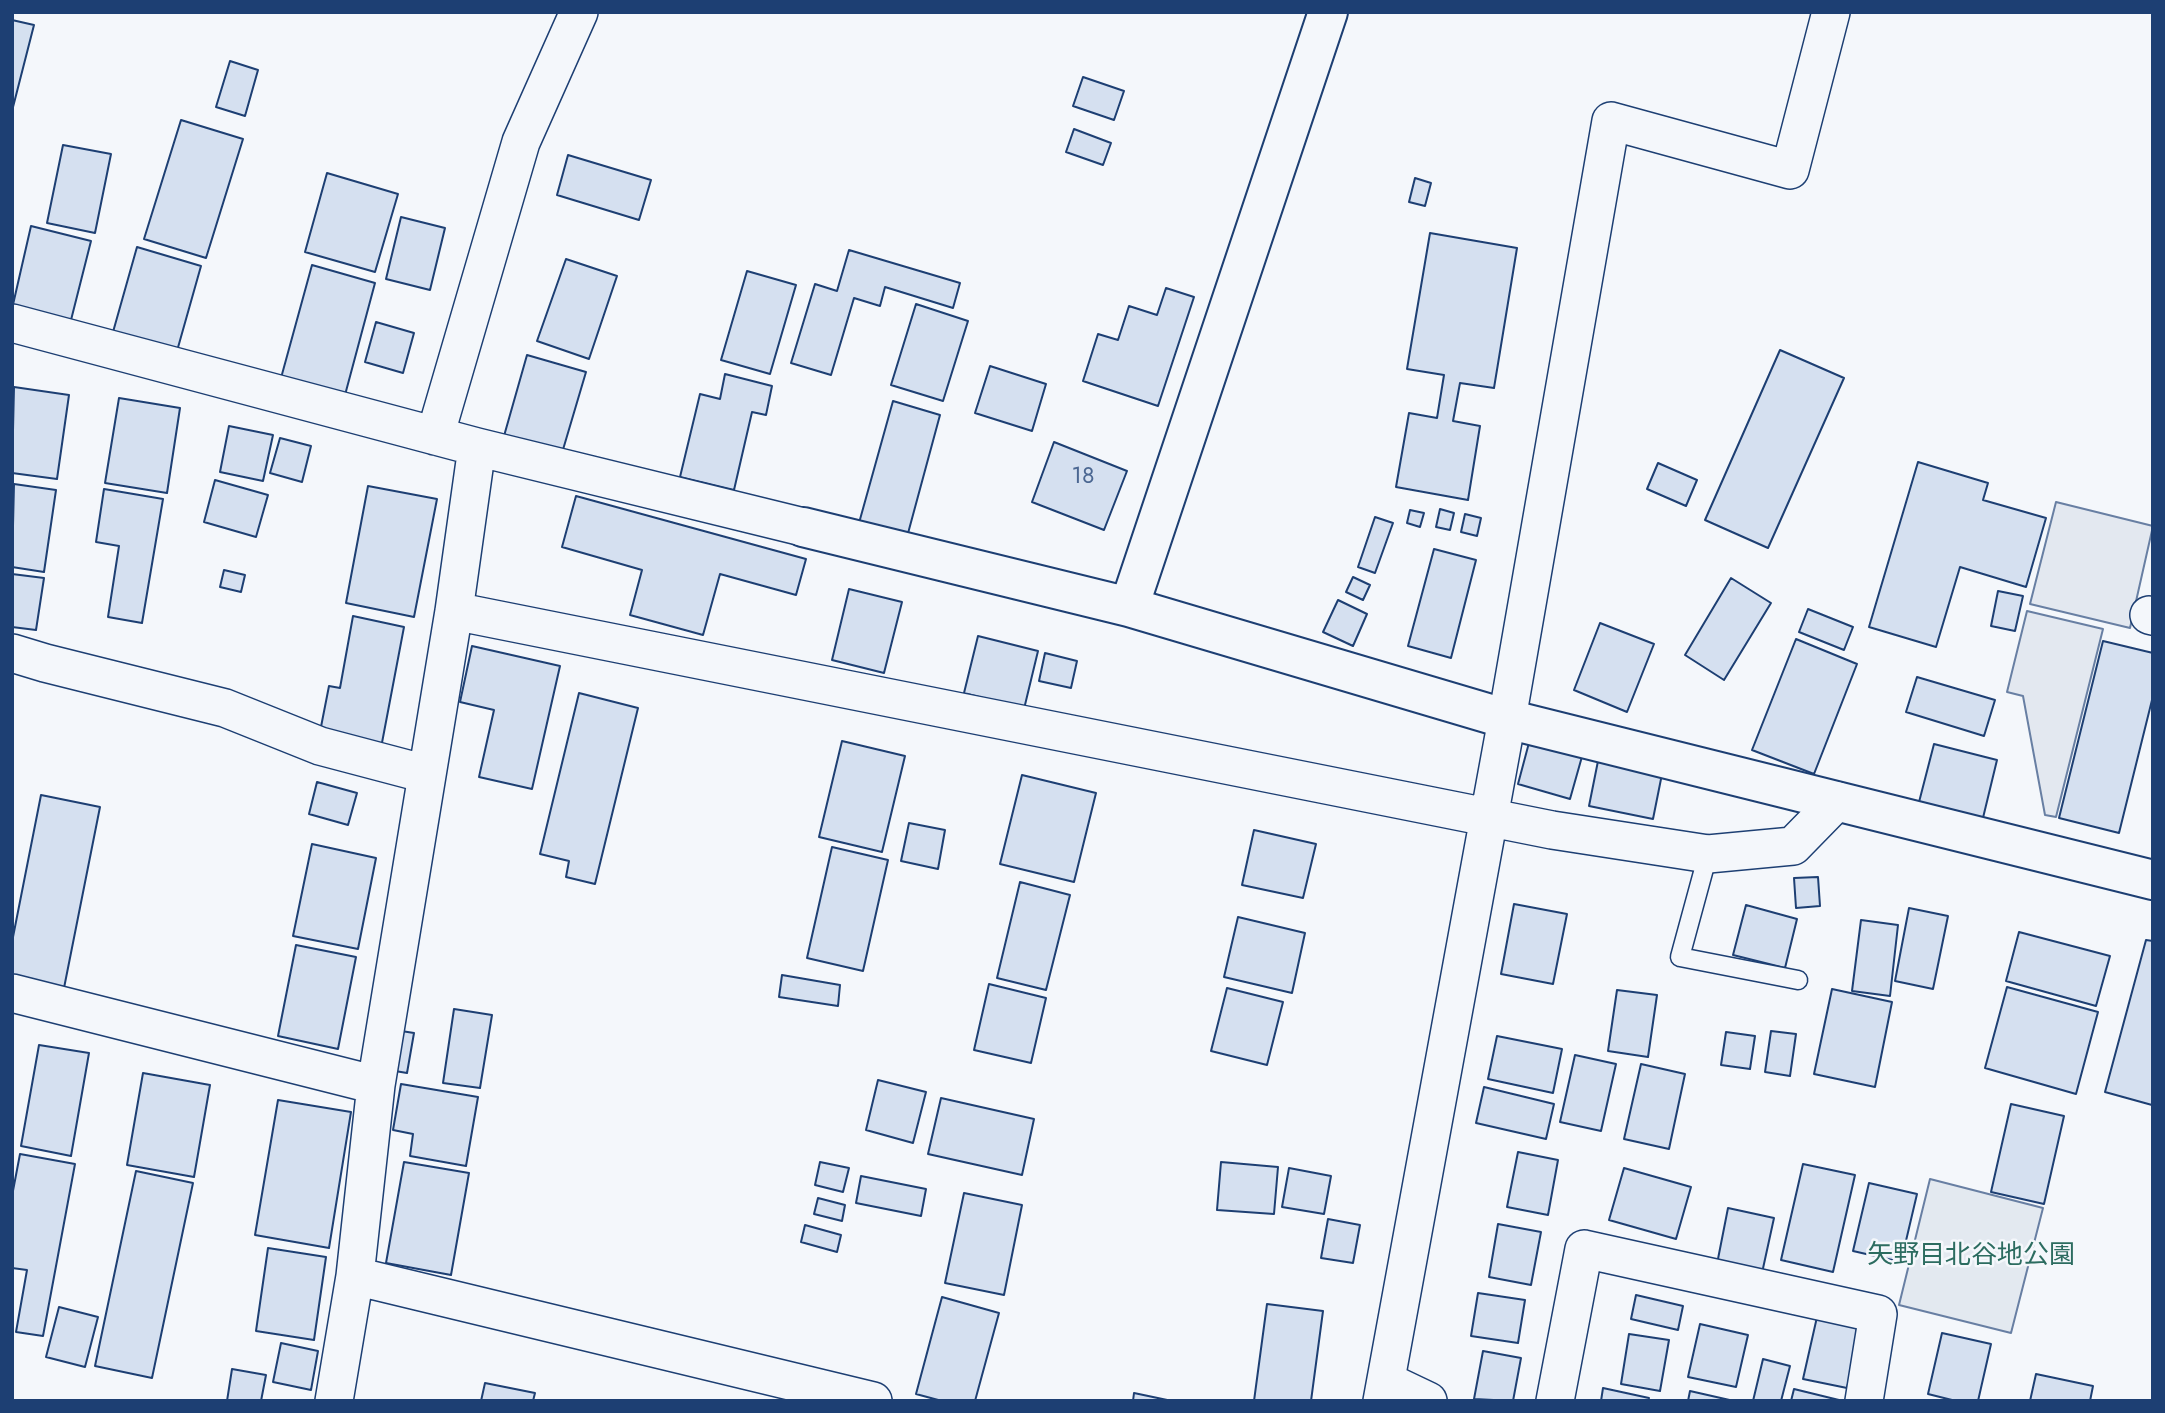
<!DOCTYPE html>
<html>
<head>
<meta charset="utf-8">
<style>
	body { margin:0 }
	#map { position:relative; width:2165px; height:1413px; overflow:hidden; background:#f4f7fb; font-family:Jost,sans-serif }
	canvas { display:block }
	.frame { position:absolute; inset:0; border:14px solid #1d3f73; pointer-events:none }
</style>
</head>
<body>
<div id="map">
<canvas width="2165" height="1413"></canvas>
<div class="frame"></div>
</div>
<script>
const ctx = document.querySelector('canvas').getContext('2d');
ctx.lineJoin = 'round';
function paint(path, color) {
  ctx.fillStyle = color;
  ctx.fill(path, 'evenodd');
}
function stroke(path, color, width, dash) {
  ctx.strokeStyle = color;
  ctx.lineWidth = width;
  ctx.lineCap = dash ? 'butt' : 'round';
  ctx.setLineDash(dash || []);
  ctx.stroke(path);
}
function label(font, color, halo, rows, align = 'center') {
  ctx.font = font + ' Jost,"Noto Sans JP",sans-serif';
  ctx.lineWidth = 5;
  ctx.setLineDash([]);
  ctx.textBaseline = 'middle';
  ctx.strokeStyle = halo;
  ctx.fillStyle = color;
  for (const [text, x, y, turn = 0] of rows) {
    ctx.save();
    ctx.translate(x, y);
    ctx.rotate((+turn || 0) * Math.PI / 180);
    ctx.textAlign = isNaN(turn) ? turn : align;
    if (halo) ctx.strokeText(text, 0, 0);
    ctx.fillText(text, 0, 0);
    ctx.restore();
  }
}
const green = new Path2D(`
	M1930,1179l113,29 -32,125 -112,-28z`);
paint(green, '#e3e9f0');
stroke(green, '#687fa3', 2);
const parking = new Path2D(`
	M2056,502l97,24 -23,102 -100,-24z
	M2027,611l76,18 -47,188 -11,-2 -22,-119 -16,-4z`);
paint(parking, '#e3e8f0');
stroke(parking, '#687fa3', 2);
const building = new Path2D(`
	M12,20l22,5 -22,86z
	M230,61l28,9 -13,46 -29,-9z
	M1083,77l41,14 -10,29 -41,-14z
	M181,120l62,19 -37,119 -62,-19z
	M1074,129l37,14 -8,22 -37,-13z
	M63,145l48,9 -16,79 -48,-10z
	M568,155l83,25 -12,40 -82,-25z
	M327,173l71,21 -23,78 -70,-20z
	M1415,178l16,5 -6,23 -16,-4z
	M401,217l44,11 -15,62 -44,-11z
	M31,226l60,15 -21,83 -58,-15z
	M1430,233l87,15 -23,140 -34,-5 -7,38 27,5 -12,74 -72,-13 13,-74 28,5 7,-43 -37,-6z
	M137,247l64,19 -24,85 -64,-19z
	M849,250l111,33 -7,25 -68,-21 -5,19 -26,-8 -23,77 -40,-12 24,-79 22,7z
	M566,259l51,17 -28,83 -52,-18z
	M312,265l63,18 -30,112 -64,-17z
	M747,271l49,14 -26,89 -49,-14z
	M1166,288l28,9 -36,109 -75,-25 15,-47 20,6 11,-34 28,9z
	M916,304l52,17 -25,80 -52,-16z
	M376,322l38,11 -11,40 -38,-11z
	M1780,350l64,28 -76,170 -63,-28z
	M527,355l59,17 -24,81 -58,-17z
	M990,366l56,18 -14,47 -57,-18z
	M725,374l47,12 -6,29 -14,-3 -18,78 -54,-13 20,-83 20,5z
	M14,387l55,8 -12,84 -45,-6z
	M119,398l61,10 -13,85 -62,-10z
	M893,401l47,14 -33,122 -48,-14z
	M229,426l44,9 -10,46 -43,-9z
	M280,438l31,8 -9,36 -32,-9z
	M1054,442l73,29 -23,59 -72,-28z
	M1918,462l70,21 -5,17 63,18 -20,69 -66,-20 -24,80 -67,-20z
	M1658,463l39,17 -11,26 -39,-17z
	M215,480l53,15 -12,42 -52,-15z
	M14,484l42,6 -12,82 -32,-5z
	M368,486l69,13 -23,118 -68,-14z
	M104,489l59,10 -21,124 -34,-6 11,-71 -23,-4z
	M576,496l230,63 -10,36 -76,-21 -17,61 -73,-20 12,-45 -80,-23z
	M1440,509l14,4 -4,17 -14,-3z
	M1410,510l14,3 -4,14 -13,-4z
	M1465,514l16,4 -4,18 -16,-4z
	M1375,517l18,6 -18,50 -17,-6z
	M1434,549l42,11 -25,98 -43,-12z
	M224,570l21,5 -4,17 -21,-5z
	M12,574l32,4 -8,52 -24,-3z
	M1353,577l17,8 -7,15 -17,-8z
	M1731,578l40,25 -47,77 -39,-25z
	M849,589l53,13 -18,71 -52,-13z
	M1998,591l25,5 -8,35 -24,-5z
	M1338,600l29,14 -14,32 -30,-14z
	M1808,609l45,18 -9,23 -45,-18z
	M353,616l51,11 -23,121 -62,-11 10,-51 11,2z
	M1600,623l54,21 -27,68 -53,-22z
	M978,636l60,15 -14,58 -60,-16z
	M1796,639l61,25 -43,110 -62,-24z
	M2103,641l50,12v43l-34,137 -60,-15z
	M472,646l88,20 -28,123 -53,-12 15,-67 -34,-8z
	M1045,653l32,8 -6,27 -32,-7z
	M1917,677l78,23 -11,36 -78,-24z
	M579,693l59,15 -43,176 -29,-7 3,-16 -29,-7z
	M1530,739l53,14 -13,46 -52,-15z
	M842,741l63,15 -23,96 -63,-15z
	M1934,744l63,16 -15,62 -64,-16z
	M1599,756l64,13 -10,50 -64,-13z
	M1022,775l74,18 -22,89 -74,-18z
	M317,782l40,11 -9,32 -39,-11z
	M41,795l59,12 -36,181 -52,-10v-36z
	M909,823l36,7 -7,39 -37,-8z
	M1254,830l62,14 -13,54 -61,-13z
	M312,844l64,14 -18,91 -65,-13z
	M832,847l56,13 -25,111 -56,-13z
	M1818,877l2,29 -24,2 -2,-30z
	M1020,882l50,13 -24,95 -49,-12z
	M1514,904l53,10 -14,70 -52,-10z
	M1746,905l51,14 -12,49 -52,-13z
	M1909,908l39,8 -15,73 -38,-8z
	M1238,917l67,16 -13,60 -68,-16z
	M1861,920l37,5 -8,71 -38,-5z
	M2019,932l91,24 -14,50 -90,-25z
	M2146,940l7,1 -1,164 -47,-13z
	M296,945l60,12 -18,92 -60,-13z
	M782,975l58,10 -2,21 -59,-9z
	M989,984l57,14 -15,65 -57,-13z
	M2007,987l91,25 -22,82 -91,-26z
	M1227,988l56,14 -16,63 -56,-14z
	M1832,989l60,13 -17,85 -61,-13z
	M1617,990l40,5 -9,62 -40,-6z
	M454,1009l38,6 -12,73 -37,-5z
	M395,1030l19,3 -7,40 -18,-3z
	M1771,1031l25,3 -6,42 -25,-4z
	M1726,1032l29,4 -5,33 -29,-4z
	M1497,1036l65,13 -9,44 -65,-14z
	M39,1045l50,8 -18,103 -50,-10z
	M1575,1055l41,9 -15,67 -41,-9z
	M1641,1064l44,10 -16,75 -45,-10z
	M143,1073l67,12 -16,92 -67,-12z
	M878,1080l48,12 -13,51 -47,-13z
	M401,1084l77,13 -12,69 -56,-10 3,-22 -20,-4z
	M1484,1087l70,17 -8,35 -70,-16z
	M941,1098l93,21 -12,56 -94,-21z
	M278,1100l73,12 -22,136 -74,-13z
	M2011,1104l53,12 -20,88 -53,-12z
	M1518,1152l40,8 -10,55 -41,-8z
	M20,1154l55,10 -32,172 -27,-4 11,-62 -15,-2v-72z
	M404,1162l65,11 -18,102 -65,-12z
	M820,1162l29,6 -6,24 -28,-7z
	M1221,1162l57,5 -4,47 -57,-4z
	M1803,1164l52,11 -22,97 -52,-12z
	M1289,1168l42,8 -7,38 -42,-7z
	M1624,1168l67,19 -15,52 -67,-19z
	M136,1171l57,12 -41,195 -57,-12z
	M861,1176l65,13 -5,27 -65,-13z
	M1869,1183l48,11 -16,68 -48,-11z
	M964,1193l58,12 -18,90 -59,-12z
	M818,1198l27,7 -3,16 -28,-7z
	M1728,1208l46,10 -12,55 -45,-9z
	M1328,1219l32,6 -7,38 -32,-5z
	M1498,1224l43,8 -10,53 -42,-8z
	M805,1225l36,10 -4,17 -36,-10z
	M268,1248l58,9 -12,83 -58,-9z
	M1478,1293l47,7 -7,43 -47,-7z
	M1636,1295l47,11 -5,24 -47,-11z
	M942,1297l57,16 -24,88h-33l-26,-7z
	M1267,1304l56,7 -12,90h-57z
	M59,1307l39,10 -13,50 -39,-10z
	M1817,1317l44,11 -14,60 -44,-9z
	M1700,1324l48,11 -12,52 -48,-10z
	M1942,1333l49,11 -13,57h-22l-28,-7z
	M1629,1334l40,6 -9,51 -39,-7z
	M281,1343l37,8 -7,39 -38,-8z
	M1483,1351l38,7 -8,43 -39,-2z
	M1763,1359l27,7 -9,35h-28z
	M232,1369l34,6 -5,26h-34z
	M2036,1374l57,12 -3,15h-60z
	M485,1383l50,10 -2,8h-52z
	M1603,1388l46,10 -1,3h-47z
	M1794,1389l49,12h-52z
	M1690,1391l44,10h-46z
	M1134,1393l38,8h-39z`);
paint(building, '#d5e0f0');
stroke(building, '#1d3f73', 2);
const lane = new Path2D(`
	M1708,854l-28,103 118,23`);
const street = new Path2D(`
	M12,323l465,124 326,80
	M435,436l86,-294 58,-130
	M454,611l1098,219 156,24 85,-8 44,-45
	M2149,615l4,1
	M12,653l33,10 180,45 95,38 106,28
	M12,993l364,92
	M355,1276l518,125
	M1386,1381l42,20
	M334,1401l21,-125 21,-191 78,-474 23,-164
	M1382,1401l125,-682 104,-598 179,49 41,-158
	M1555,1401l29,-152 294,65 -14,87`);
const secondary = new Path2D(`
	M803,527l326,80 378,112 646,161
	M1129,607l199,-595`);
stroke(lane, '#1d3f73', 21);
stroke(street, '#1d3f73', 40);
stroke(secondary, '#1d3f73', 42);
stroke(lane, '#f4f7fb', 18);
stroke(street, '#f4f7fb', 37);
stroke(secondary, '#f4f7fb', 38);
label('23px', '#4b6792', null, [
	["18",1083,477]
]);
label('26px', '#2c6c60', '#f4f7fb', [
	["矢野目北谷地公園",1971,1257]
]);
</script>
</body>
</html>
